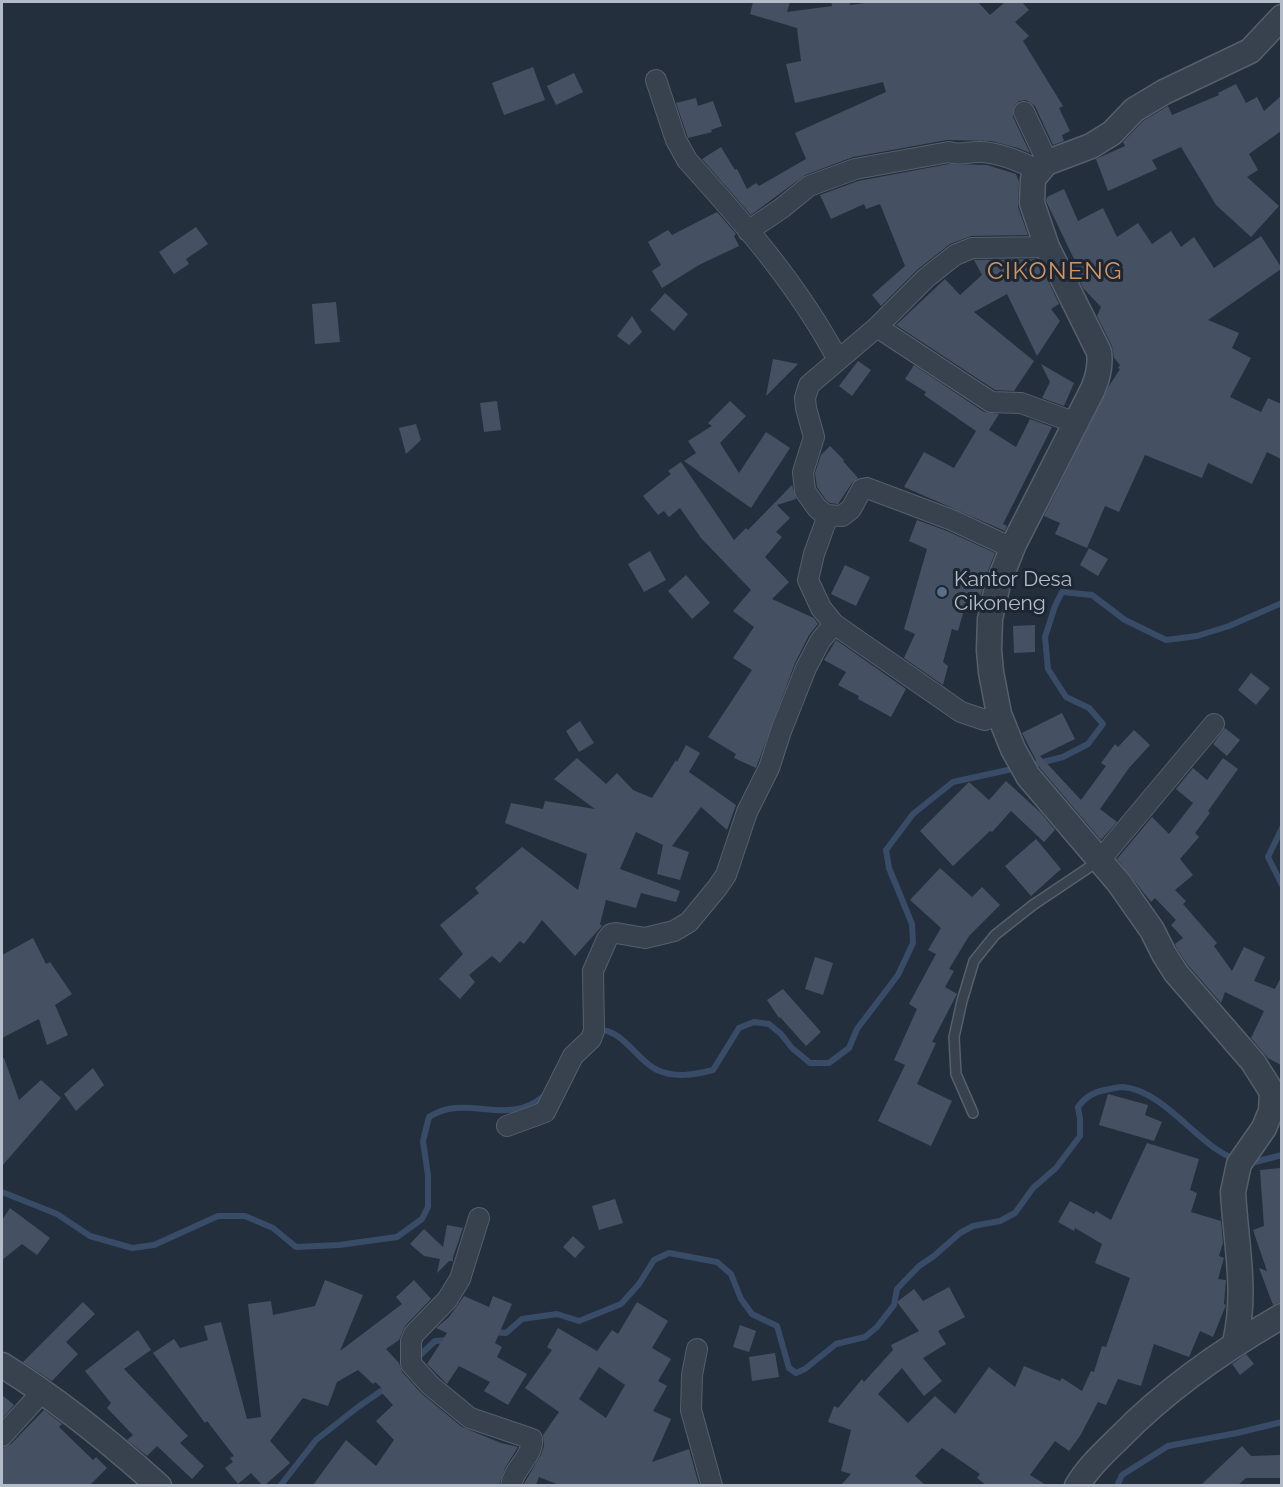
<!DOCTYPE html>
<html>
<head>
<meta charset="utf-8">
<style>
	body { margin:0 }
	#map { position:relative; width:1283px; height:1487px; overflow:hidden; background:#242f3e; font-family:Raleway,sans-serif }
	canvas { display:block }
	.frame { position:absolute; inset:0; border:3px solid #b4bcc9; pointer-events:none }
</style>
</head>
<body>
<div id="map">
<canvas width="1283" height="1487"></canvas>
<div class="frame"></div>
</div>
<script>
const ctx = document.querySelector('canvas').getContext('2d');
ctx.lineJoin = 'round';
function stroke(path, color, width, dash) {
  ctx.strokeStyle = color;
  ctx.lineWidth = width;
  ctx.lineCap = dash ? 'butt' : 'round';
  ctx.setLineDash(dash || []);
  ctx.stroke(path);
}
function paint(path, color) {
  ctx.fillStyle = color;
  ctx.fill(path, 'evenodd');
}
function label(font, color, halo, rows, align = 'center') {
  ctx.font = font + ' Raleway,sans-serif';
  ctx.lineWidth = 6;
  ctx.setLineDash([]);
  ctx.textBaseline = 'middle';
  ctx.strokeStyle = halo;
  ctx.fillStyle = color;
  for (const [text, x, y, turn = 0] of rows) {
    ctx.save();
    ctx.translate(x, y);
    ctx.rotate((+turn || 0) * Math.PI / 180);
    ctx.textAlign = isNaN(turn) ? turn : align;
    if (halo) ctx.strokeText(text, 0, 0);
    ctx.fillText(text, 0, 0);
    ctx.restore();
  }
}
stroke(new Path2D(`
	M1027,766l36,-9 25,-13 15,-20 -14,-16 -23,-11 -18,-28 -3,-32 10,-31 7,-14 30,3 33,25 41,20 31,-4 32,-10 53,-23
	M1282,828l-14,29 14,28
	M596,1030c26,-3 41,31 61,40 18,8 37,5 56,0l26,-42 15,-6 15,2 12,10 11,14 18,15h19l20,-15 8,-19 41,-54 15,-32 -1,-19 -23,-56 -3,-18 27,-36 40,-32 64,-14
	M1250,1161l5,1 27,-7
	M2,1192l55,22 33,22 42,12 22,-3 64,-29h27l28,12 23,19 43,-2 58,-8 25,-18 6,-12v-32l-5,-34 6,-24c38,-25 78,12 116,-22
	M494,1332l12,1 16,-14 35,-5 22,7 42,-17 18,-20 15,-24 15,-7 48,9 14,12 10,25 11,15 25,12 12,42 7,5 9,-4 31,-25 29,-7 12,-10 17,-22 3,-16 22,-23 15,-10 26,-23 13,-7 27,-5 15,-8 18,-25 23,-20 24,-32v-17l-2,-12c7,-10 15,-15 27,-17 6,-1 12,-3 18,-3 35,3 65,43 93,62 7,4 13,9 21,10
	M416,1359l19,-18 14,-1
	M280,1486l36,-46 42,-33 29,-20
	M1117,1486l5,-11 46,-29 69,-13 45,-11`), '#394c67', 6);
paint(new Path2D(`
	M753,2h37l-3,10 45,-6 -1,-4h19v3l22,-3h106l12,13 15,-13h17l7,8 -14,12 14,14 -6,5 40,65 -4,2 11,23 -8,4 2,6 -11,4 -18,-39 -9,-6 -7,1 -5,5 -1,11 17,36 -12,-5 -27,-7 -44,-1 -94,17 -48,18 -54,40 -49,-56 19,-12 14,23 2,-1 10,20 9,-6 3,3 47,-27 -11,-26 91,-41 -3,-10 -88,21 -9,-39 15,-3 -4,-33 -47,-14z
	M533,67l12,33 -41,15 -12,-32z
	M574,73l9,19 -27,13 -9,-19z
	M1236,84l10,19 11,-6 7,14 17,-15v35l-32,23 9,16 -11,7 32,29 -28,31 -35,-32 -35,-58 -29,13 5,9 -49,22 -12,-32 29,-13 -2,-4 20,-21 25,-15 4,9 47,-20 -1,-2z
	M696,98l2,8 15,-5 9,25 -11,4 1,2 -24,6 -12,-35z
	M949,164l38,1 29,9 3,8 -1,25 10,28 -57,1 -21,8 -32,25 -37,37 -9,-11 33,-29 -25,-62 -14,5 -2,-5 -33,15 -11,-24 38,-14z
	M1064,189l14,32 25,-13 14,29 21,-14 14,21 19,-13 10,16 13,-10 20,31 47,-32 20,31v2l-73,51 31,13 -7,15 19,10 -21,39 31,15 7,-14 13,6v55l-14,-7 -15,32 -44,-21 -6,15 -57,-23 -26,57 -14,-6 -18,42 -32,-14 5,-11 -16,-7 65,-130 11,-17 -2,-1 2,-3 -6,-7 -2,-12 -15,-30 4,-9 -18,-19 -12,-24 4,-3 -29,-60 1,-4z
	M717,212l19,22 -2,2 5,10 -40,19 -37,23 -10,-17 9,-6 -13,-23 20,-12 4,5z
	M196,227l12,17 -22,15 3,5 -15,10 -15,-22z
	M1036,259l6,17 3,-2 14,30 -8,5 9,12 -23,35 -30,-62 -33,18 60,49 -20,30 -19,-1 -99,-65 49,-46 15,16 22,-20 -8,-15z
	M665,293l23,21 -14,17 -24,-21z
	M336,302l4,40 -25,2 -3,-40z
	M632,316l10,16 -13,13 -12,-9z
	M773,359l25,5 -32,32z
	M858,361l13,9 -19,26 -13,-10z
	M1041,364l33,19 -10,23 -22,-8 8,-16z
	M914,365l70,47 15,2 -10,16 27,17 14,-28 22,8 -49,97 4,2 -2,5 -101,-44 20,-35 30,16 22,-37 -52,-36 2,-3 -21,-13z
	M497,401l4,29 -17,2 -4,-29z
	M730,401l16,15 -26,27 19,30 27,-41 24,16 -39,60 -67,-47 12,-8 -8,-12 24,-15 -4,-3z
	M416,424l5,16 -15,14 -7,-26z
	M830,446l14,14 -1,1 15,17 -6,5 -14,21 -8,-1 -4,-3 -9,-13 -2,-14 6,-18z
	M681,462l53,78 12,-12 2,2 44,-45 4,14 -19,6 13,13 -14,14 6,5 -17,20 24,25 -17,17 42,19 4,6 -9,11 -14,28 -39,105 -22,-10 2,-4 -28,-17 44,-67 -19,-12 21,-31 -21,-16 18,-21 -50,-52 -21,-30 -11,9 -5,-6 -6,4 -15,-19 28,-22 -3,-3z
	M917,520l30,11 48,22 -10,26 -4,16 -12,-3 -11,39 -6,-2 -9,33 5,4 -5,19 -39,-27 11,-24 -11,-5 23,-80 -18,-8z
	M1089,548l19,11 -10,17 -18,-11z
	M650,551l16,29 -22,12 -16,-28z
	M845,565l25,12 -14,29 -25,-12z
	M686,575l24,28 -18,16 -24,-28z
	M1035,625v27l-21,1 -1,-27z
	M836,640l70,49 -15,28 -33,-18 1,-3 -21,-11 8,-13 -22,-12z
	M1251,673l19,15 -14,17 -18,-15z
	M1062,713l13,26 -35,17 41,44 25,-34 -5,-3 14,-19 3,3 16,-17 16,15 -21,23 -29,41 17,13 -16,18 -61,-72 -18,-35z
	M580,721l14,22 -15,9 -13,-21z
	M1225,728l15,12 -13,16 -14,-12z
	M686,745l14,8 -11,19 47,33 -9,25 -26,-23 -29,39 17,6 -9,28 -23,-6 6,-29 -27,-13 -16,37 60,22 -4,11 -35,-9 -5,15 -30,-8 -6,24 2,2 -27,30 -33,-36 -18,24 -4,-3 -20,22 -8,-7 -23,19 6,7 -15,17 -21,-20 24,-25 -23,-29 39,-32 -4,-5 47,-41 56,43 9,-36 -82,-31 6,-20 32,6 2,-8 50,8 -41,-30 23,-21 29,26 11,-11 16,17 19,8 24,-38 1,2z
	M1223,758l15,11 -30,42 2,2 -15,20 4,4 -19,22 13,16 -18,15 11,11 -3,3 34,39 -3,3 18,25 12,-24 21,10 -11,24 21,8 6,-12v88l-13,-7 -17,-20 13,-27 -39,-19 -4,11 -34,-39 -11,-17 -1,-3 8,-6 -12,-13 5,-5 -21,-22 -4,4 -34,-43 35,-42 17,17 24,-31 -17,-14 17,-21 14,12z
	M1006,781l35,32 14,17 -11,12 -33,-31 -19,21 -2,-1 -37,35 -33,-35 49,-49 20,18z
	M1036,839l25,30 -30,27 -26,-30z
	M940,868l32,29 10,-10 18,18 -31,31 -20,33 5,2 -9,16 12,7 -25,48 4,1 -19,41 35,17 -21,45 -53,-25 27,-56 -11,-5 23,-51 -8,-5 27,-50 -8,-4 13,-22 -31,-28z
	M33,938l13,26 4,-2 22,32 -17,11 13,30 -21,10 -8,-26 -37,19v-83z
	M815,957l18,6 -10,32 -18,-6z
	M783,989l38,43 -15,14 -26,-29 -1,1 -12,-18z
	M2,1058h2l15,42 22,-20 20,18 -59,68z
	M93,1068l11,17 -28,26 -12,-17z
	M1108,1094l40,11 -3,10 17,7 -8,19 -55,-16z
	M1147,1143l52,16 -9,31 7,3 -6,19 30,9 2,22 -4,13 5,2 -6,21 8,1 -2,24 2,1 -13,32 -13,-6 -11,26 -35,-13 -13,42 -23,-7 -12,26 -8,-3 -18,34 -11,15 -14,-10 -25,34 16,10h-60l-9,-7 3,-4 -38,-26 -27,28 10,9h-84l10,-11 -10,-3 10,-41 -23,-8 6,-16 4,2 24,-29 2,3 29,-32 -2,-5 28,-14 -22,-29 17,-13 9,12 26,-14 16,30 -27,14 8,13 -23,14 19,23 -18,15 -22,-28 -24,26 30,29 27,-27 20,18 34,-47 26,20 9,-21 36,15 2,-3 20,13 9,-20 3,1 8,-26 4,1 24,-69 -35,-15 7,-19 -27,-16 -1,3 -16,-9 12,-21 24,13 2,-3 15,9z
	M1281,1168v134l-8,3 -14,-37 8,3 -14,-41 11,-4 -4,-56z
	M615,1199l8,24 -24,7 -7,-24z
	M10,1208l40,30 -13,17 -15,-11 -20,16v-40z
	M447,1225l16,3 -10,29v4h-4l-12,12 3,-14 -16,-3 -14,-12 14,-15 19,18z
	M573,1236l12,11 -10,11 -12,-11z
	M325,1280l38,15 -23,56 62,-47 -6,-7 18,-17 17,19 -26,27 -6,14 -13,9 13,14 3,9 20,22 40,33 39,16 17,4 -13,21 -6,17h-186l33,-45 30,26 18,-26 -18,-19 17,-16 -12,-13 2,-3 -8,-7 -2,2 -15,-14 -21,12 -9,24 -25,-8 -33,43 20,22 -25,22h-3l-11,-12 -13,11 -13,-16 8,-6 -3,-4 4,-2 -27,-35 -2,2 -52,-70 21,-14 6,9 28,-8 -4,-14 17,-4 26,97 14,-2 -13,-113 23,-3 2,14 42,-9z
	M464,1296l25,11 4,-11 19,8 -17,39 7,4 -5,10 30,17 -19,31 -24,-14 6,-9 -31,-16 -12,18 -20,-20 20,-31 -11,-5 13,-11z
	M83,1302l12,12 -29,28 12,12 -26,27 -29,-19z
	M637,1302l31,19 -16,27 19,11 -13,22 9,5 -14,25 18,8 -19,43 37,-13 10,36h-140l-20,-8 -3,8h-13l18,-30 3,-9 -1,-11 16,-23 -34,-24 27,-38 -5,-3 11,-19 39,23 15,-21 6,4zM599,1367l26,18 -19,33 -27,-19z
	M740,1325l16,6 -7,21 -16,-5z
	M138,1330l13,20 -27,19 64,67 -8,7 24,23 -12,13 -35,-33 -10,10 -20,-16 6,-5 -26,-27 4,-5 -26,-32z
	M775,1353l4,24 -27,4 -3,-24z
	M1246,1354l8,10 -14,11 -8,-11z
	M2,1395l12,10 -12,14z
	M44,1410l18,14 -3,3 34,33 3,-3 11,11 -17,17h-88v-37l9,-4z
	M1242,1446l9,10 30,-1v23h-35l-8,7h-37z`), '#455162');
const service = new Path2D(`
	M973,1113l-17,-39 -2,-37 8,-36 12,-40 21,-26 38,-30 67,-45`);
const minor = new Path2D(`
	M656,80l20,60 11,20c56,62 112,126 151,200
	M1024,112l24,51
	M748,231l34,-23 27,-22 46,-17 94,-17c12,4 20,-1 32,0 20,1 41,10 58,19
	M877,327l114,75 30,1 55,20
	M826,515l16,1 9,-7 11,-20 5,-1 85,32 60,28
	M999,714l-14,6 -24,-8 -127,-88 -13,-16 -13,-28 6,-26 12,-33v-6l-9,-7 -12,-17 -2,-19 11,-35 -8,-29 -1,-10 4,-13 68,-58 49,-49 29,-23 17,-7 75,-1
	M1100,860l114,-136
	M507,1126l38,-14 28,-56 18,-17 3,-8 -1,-60 14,-32 4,-5 5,-1 29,5 29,-7 15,-9 28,-34 9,-13 21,-63 22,-44 12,-37 25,-63 14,-27 14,-17
	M479,1218l-19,61 -13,21 -33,34 -3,7v23l20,22 39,32 62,21c2,17 -19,29 -21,47
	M697,1349l-5,26 -1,35 21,76
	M2,1436l41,-45`);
const tertiary = new Path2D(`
	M1235,1343c12,-52 1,-98 -2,-151l6,-28 25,-36 7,-17 1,-19 -19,-30 -77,-89 -12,-19 -12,-24 -33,-47 -91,-107 -15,-27 -14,-35 -8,-42 -2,-22 1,-31 8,-35 16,-40 79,-155c5,-12 8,-23 6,-37l-52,-105 -15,-44 1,-24 13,-16 45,-17 21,-13 22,-23 30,-18 86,-41 32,-34
	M2,1365c57,35 107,76 157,121
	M1077,1486c11,-19 28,-34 43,-49 48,-49 103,-87 162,-121`);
stroke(service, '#565f6c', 12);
stroke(minor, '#565f6c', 22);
stroke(tertiary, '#565f6c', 27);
stroke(service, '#38414e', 9);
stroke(minor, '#38414e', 20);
stroke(tertiary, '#38414e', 24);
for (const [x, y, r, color] of [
	[942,592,6,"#5c6f8a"]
]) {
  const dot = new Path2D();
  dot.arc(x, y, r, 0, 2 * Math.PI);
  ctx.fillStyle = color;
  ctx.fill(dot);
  stroke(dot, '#1d2633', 2);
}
label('21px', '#b4bcc9', '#1d2633', [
	["Kantor Desa",954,580],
	["Cikoneng",954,604]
], 'left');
ctx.letterSpacing = '1.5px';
label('24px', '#d59563', '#1d2633', [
	["CIKONENG",1055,272]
]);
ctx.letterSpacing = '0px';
</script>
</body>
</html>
